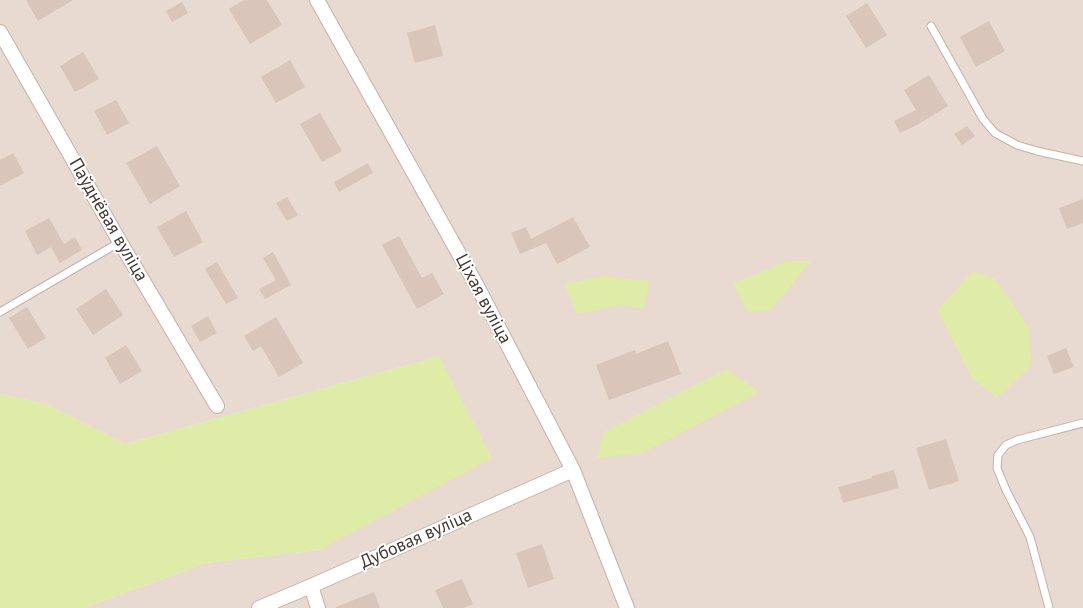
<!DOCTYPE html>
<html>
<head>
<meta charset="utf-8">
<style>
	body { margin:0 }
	canvas { display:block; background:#f3eae2 }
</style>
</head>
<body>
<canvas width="1083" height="608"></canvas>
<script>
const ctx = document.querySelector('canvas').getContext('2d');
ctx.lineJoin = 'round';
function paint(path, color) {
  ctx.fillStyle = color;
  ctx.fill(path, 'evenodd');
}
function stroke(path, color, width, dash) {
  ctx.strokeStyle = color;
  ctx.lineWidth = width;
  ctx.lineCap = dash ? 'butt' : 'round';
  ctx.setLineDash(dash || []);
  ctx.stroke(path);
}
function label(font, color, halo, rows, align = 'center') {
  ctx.font = font + ' "PT Sans",sans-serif';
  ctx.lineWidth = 4;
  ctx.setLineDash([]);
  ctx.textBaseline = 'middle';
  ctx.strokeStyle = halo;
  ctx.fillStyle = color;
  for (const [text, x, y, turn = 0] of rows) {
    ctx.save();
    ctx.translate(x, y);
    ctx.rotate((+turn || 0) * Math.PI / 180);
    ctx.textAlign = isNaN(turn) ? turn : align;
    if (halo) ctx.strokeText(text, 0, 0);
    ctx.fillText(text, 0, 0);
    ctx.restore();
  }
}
paint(new Path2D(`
	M0,0h1083v608h-999l122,-45 113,-13 120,-194 -314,88 -79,-40 -46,-10z`), '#e8dad0');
paint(new Path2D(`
	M787,261h24l-40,49 -24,2 -14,-29z
	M973,271l22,8 34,48 2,38 -34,33 -25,-20 -35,-68z
	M602,276l48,5 -6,27 -25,-2 -42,8 -13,-30z
	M439,356l53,102 -173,92 -113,13 -122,45h-84v-214l46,10 79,40z
	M726,369l34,23 -118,61 -45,5 7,-26z`), '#deeca7');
paint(new Path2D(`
	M26,0h47l-35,21z
	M244,0h23l15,25 -32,19 -21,-35z
	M182,2l6,11 -16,9 -6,-11z
	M867,3l20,32 -21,13 -20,-32z
	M989,21l16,30 -29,16 -16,-30z
	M435,25l8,31 -28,7 -8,-30z
	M83,52l16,27 -24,13 -15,-26z
	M290,60l15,27 -29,16 -15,-26z
	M929,75l19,31 -31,19 -17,8 -6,-12 22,-11 -12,-20z
	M116,100l13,23 -22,12 -13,-24z
	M320,113l22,38 -20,11 -22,-38z
	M967,126l8,10 -13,9 -8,-11z
	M157,146l23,40 -30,18 -24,-41z
	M13,153l11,20 -24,13v-26z
	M368,163l5,10 -34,19 -5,-10z
	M287,197l11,18 -11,6 -11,-18z
	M1083,199v24l-16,6 -8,-21z
	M186,211l17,31 -29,15 -17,-30z
	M573,217l17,30 -33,17 -11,-21 -26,11 -9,-21 15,-6 5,12z
	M49,218l15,26 11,-7 7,13 -22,13 -9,-16 -14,8 -12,-24z
	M399,236l23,42 10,-5 12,21 -27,15 -35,-64z
	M273,252l18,33 -26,14 -6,-10 17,-9 -13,-22z
	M217,262l21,36 -12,6 -21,-35z
	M106,289l17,26 -30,20 -17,-26z
	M27,307l19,31 -18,11 -19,-31z
	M208,316l9,17 -17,9 -9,-16z
	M276,317l27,46 -24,14 -18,-31 -8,5 -9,-15z
	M668,341l13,33 -72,26 -13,-35 39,-15 1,4z
	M126,345l16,26 -22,13 -15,-26z
	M1066,348l8,19 -20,7 -7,-18z
	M946,439l13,42 -30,9 -13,-42z
	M894,470l5,18 -56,15 -5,-16 34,-9v-2z
	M542,544l12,35 -26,9 -12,-35z
	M462,579l11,25 -9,4h-21l-8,-18z
	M374,592l6,16h-44v-1z`), '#d9c5ba');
const service = new Path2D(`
	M931,26l52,93 12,14 22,12 20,6 46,10
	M0,312l120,-70
	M1049,608l-19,-71 -24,-47 -9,-22 1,-13 8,-10 11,-5 66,-17`);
const minor = new Path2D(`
	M317,0l160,286 96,184 54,138
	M0,32l120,210 97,164
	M311,586l7,22
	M259,608l52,-22 262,-116`);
stroke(service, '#c2b2a7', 9);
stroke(minor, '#c2b2a7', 16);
stroke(service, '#fff', 7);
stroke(minor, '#fff', 14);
label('18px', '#453932', '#fff', [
	["Паўднёвая вуліца",108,220,60],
	["Ціхая вуліца",483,299,62],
	["Дубовая вуліца",416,539,-24]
]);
</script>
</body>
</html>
